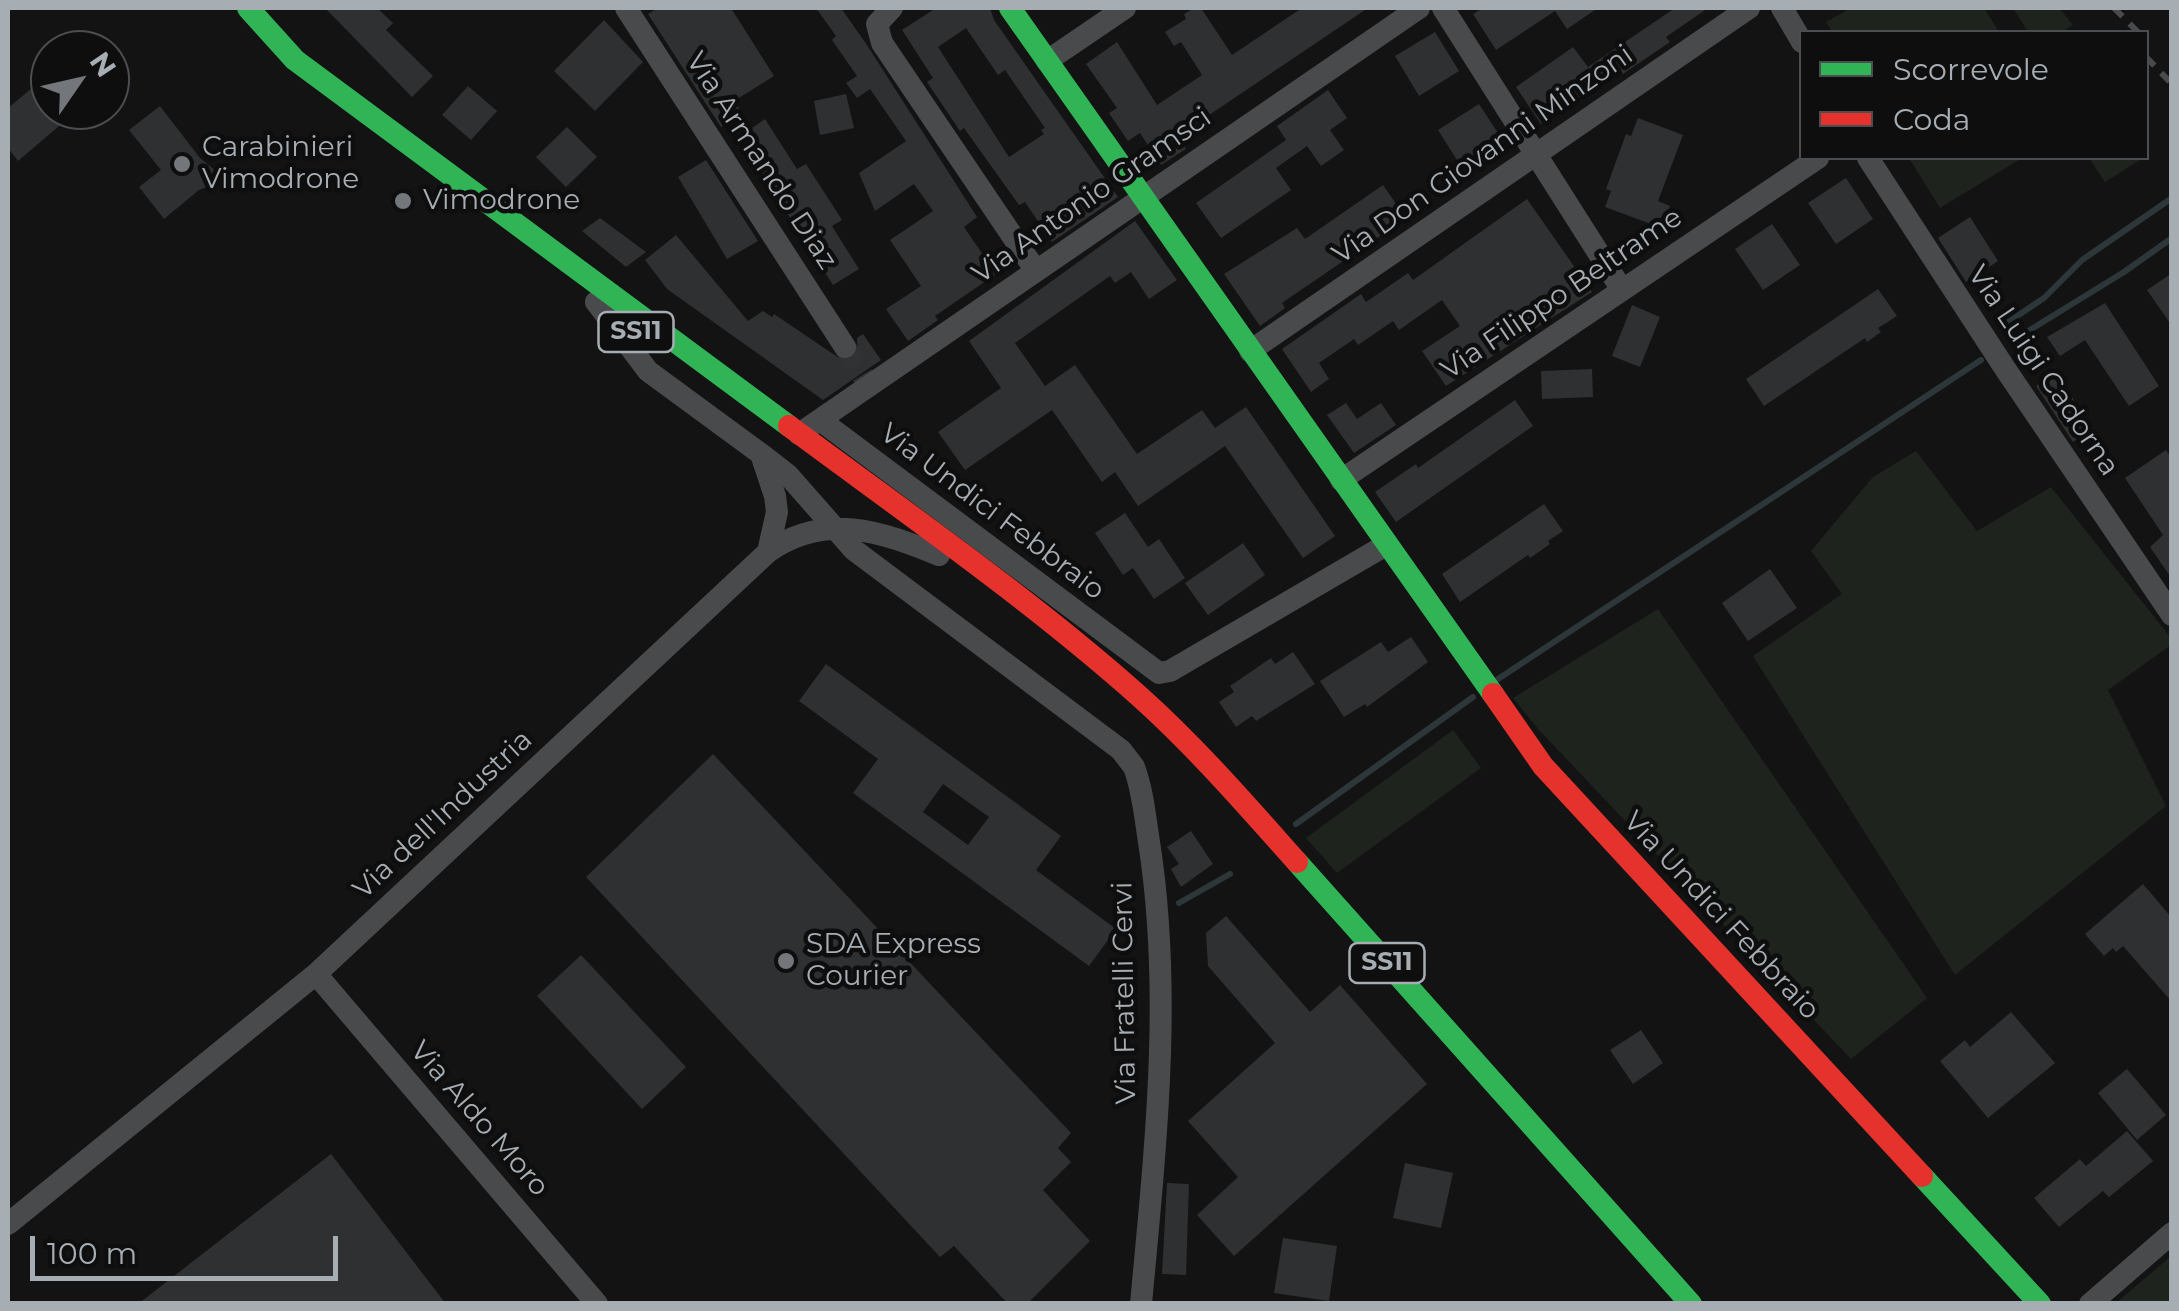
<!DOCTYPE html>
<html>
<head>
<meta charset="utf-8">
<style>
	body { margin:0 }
	#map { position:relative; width:2179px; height:1311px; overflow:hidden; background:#131314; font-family:Montserrat,sans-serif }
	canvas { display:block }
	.frame { position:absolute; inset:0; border:10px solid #a6adb3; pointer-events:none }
	.legend { position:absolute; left:1799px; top:30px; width:350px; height:130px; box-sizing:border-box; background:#0e0e0f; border:2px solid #4b4e51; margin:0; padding:12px 18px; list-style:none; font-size:30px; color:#a6adb3 }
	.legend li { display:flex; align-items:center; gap:20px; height:50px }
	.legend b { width:50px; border:2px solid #4b4e51 }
	.north { position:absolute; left:30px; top:30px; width:100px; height:100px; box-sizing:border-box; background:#0e0e0f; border:2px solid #4b4e51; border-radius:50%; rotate:56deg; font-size:28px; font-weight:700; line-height:40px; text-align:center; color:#a6adb3 }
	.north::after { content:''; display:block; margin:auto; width:35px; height:45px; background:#73777b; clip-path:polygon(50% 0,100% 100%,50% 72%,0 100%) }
	.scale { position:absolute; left:30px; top:1236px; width:308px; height:45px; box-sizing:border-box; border:5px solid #a6adb3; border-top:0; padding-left:12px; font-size:30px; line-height:35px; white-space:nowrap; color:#a6adb3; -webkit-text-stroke:8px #0e0e0f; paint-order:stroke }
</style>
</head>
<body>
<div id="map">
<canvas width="2179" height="1311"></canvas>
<div class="frame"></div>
<ul class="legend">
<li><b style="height:12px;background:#30b455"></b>Scorrevole</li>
<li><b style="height:12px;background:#e5322d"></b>Coda</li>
</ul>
<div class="north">N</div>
<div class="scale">100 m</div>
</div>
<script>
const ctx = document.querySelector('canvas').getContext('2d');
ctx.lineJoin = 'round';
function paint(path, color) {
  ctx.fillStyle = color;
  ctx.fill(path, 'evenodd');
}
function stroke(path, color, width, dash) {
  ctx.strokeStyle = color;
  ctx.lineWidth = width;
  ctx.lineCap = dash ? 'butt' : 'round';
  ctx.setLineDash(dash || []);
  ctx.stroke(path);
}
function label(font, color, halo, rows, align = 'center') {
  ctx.font = font + ' Montserrat,sans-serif';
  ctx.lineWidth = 9;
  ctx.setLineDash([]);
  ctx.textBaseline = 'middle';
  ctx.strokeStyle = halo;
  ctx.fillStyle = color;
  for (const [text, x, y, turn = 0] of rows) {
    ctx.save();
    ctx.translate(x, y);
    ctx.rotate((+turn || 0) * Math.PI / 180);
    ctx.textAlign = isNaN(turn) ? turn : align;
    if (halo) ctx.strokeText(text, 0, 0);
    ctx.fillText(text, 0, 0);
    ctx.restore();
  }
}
paint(new Path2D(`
	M1851,8h133l15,24h-167l-6,-10z
	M2013,8h46l14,17 -11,7h-34z
	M1909,158h113l-82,50z
	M2089,158h54l-38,24z
	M1916,451l61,80 74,-44 120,151v7l-63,45 58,116 -211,169 -202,-319 89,-62 -31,-43 62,-74z
	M1658,609l269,389 -76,61 -312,-329 -26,-32z
	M1453,730l28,38 -144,105 -31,-35z
	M2171,1256v47h-55z`), '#1e231e');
stroke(new Path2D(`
	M2002,326l42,-28 38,-38 90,-62
	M2012,341l112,-69 48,-34
	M1498,679l483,-319
	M1296,824l177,-127
	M1179,903l51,-29`), '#2d373a', 6);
paint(new Path2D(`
	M325,8h52l16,15 -7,7 47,46 -21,21z
	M658,8h73l43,68 -40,25 18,27 13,-9 32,50 9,-5 36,56 -10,6 27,43 -26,16 -104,-163 -8,5 -73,-113z
	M816,8h25l26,37 110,172 -13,10 32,47 -61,42 3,4 -30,21 -22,-32 35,-23 -31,-46 43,-29 -19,-27 -39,27 -16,-38 47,-32 -36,-52 -13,9 -11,-15 11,-7 -25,-36 4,-4z
	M936,8h54l4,12 124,177 -66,45 -27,-40 -6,3 -55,-77 -4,3 -33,-49 6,-4 -31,-48zM966,28l32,47 7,-5 40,58 -4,2 3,4 -35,23 -71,-110z
	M1194,8h7l31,47 70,-47h66l-190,128 8,13 -25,16 -21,-32 -12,8 -19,-28 8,-5 -31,-44 31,-22 40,63 45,-30 -21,-33 -7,4 -9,-14 21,-13 -2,-5z
	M1483,8h115l-31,21 -12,-18 -59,39 -23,-36z
	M1675,8h33l-42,29 4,5 -47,32 -3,-5 -79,55 -25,-37 57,-40 15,20z
	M604,20l39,42 -48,49 -41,-40z
	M1435,32l24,39 -40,25 -24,-40z
	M50,73v37h28l-60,51 -10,-13v-40z
	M468,86l29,25 -26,29 -29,-25z
	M1328,90l19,28 -17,12 14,20 -23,16 -14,-20 -31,22 15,22 -70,48 -25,-35 90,-63 -9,-14z
	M846,94l8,34 -34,7 -6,-34z
	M1479,104l25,38 -42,26 -24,-38z
	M160,106l40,52 17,14 -1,12 -17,6 -35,29 -25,-32 22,-17 -32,-40z
	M1638,118l45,17 -25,66 12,5 -8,22 -57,-21 6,-16 -5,-2 20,-55 5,2z
	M567,127l30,30 -31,30 -30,-30z
	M706,160l52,81 -31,18 -49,-82z
	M1846,178l27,41 -37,25 -28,-41z
	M1383,185l23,33 -124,85 3,5 -25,18 -36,-52 73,-46 8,11z
	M1527,199l65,93 -146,94 -24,-35 38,-25 -18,-26 -43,30 -6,-9 -35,24 -4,-6 -35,24 10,16 -18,13 -29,-43 79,-55 5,8 42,-29 5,7z
	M1970,217l28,44 -32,21 -28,-44z
	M600,218l46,34 -20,15 -44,-36z
	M1135,221l42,59 -28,19 -18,-27 -16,11 -5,-7 -95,67 30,43 30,-21 62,89 65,-44 13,18 31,-21 89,129 -32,22 -78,-112 -87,60 -23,-34 -13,10 -50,-72 -87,60 -27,-38 63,-44 -32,-47z
	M1772,224l28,41 -37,25 -28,-41z
	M676,235l72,86 15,-10 9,6 2,-3 71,48 13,-7 -1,-17 6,-4 18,26 -58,40 -156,-111 -22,-29z
	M2172,273v53l-25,-36z
	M1878,289l19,27 -19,12 3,4 -14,10 -2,-4 -101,68 -18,-27z
	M2105,303l54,83 -30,20 -44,-66 -25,16 -13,-19z
	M1632,305l28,12 -20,50 -28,-11z
	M1592,369l1,28 -51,2 -1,-28z
	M2056,373l37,56 -20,13 -37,-56z
	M1515,400l18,26 -137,96 -21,-30 41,-28 2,4z
	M1346,403l11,16 24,-16 15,22 -42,28 -27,-38z
	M2166,450l6,9v120l-22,-32 13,-12 -38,-57z
	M1544,504l19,27 -15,10 2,3 -20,14 -2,-3 -68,47 -18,-28z
	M1125,513l23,34 11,-8 26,39 -31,21 -21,-31 -10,7 -28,-42z
	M1243,543l22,32 -57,40 -23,-32z
	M1770,569l27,39 -49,33 -26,-38z
	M1411,637l17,25 -61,45 -2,-3 -21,13 -24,-36 61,-39 7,10z
	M1293,652l22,32 -59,37 -4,-5 -16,11 -17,-25 15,-10 -4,-6 41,-28 4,6z
	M826,664l235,172 -25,34 80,59 -27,37 -236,-173 25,-34 -79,-58zM943,784l46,33 -21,28 -45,-33z
	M713,754l358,379 -13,15 13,14 -28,28 47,51 -63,63h-19l-54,-58 -14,11 -354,-380z
	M1191,831l22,33 -32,23 -10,-18 8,-5 -12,-17z
	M2143,884l29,34v84l-49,-56 -7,6 -3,-4 -9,8 -19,-22z
	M1226,916l84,96 30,-27 87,99 -193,172 -37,-41 41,-38 -50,-56 87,-78 -67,-77 -2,-33z
	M581,955l105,112 -44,42 -105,-113z
	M2011,1012l44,51 -67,55 -48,-57 25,-21 5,7z
	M1641,1030l22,33 -30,21 -23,-34z
	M2127,1069l39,46 -29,25 -39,-47z
	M2127,1131l26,30 -44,36 -6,-6 -44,36 -25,-29 46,-39 6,7z
	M331,1154l115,150h-308z
	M1405,1163l48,10 -12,55 -48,-10z
	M1167,1183l22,1 -3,91 -24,-1z
	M1283,1238l54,8 -8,55 -55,-8z`), '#2f3031');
stroke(new Path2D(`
	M845,347l23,37`), '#303234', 22, [22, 11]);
stroke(new Path2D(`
	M626,8l219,339
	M892,8l-15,16 5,19 154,228
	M1443,8l179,282
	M1782,8l20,34
	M1047,61l78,-53
	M1868,158l136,209 168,248
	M596,302l52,69 113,83 14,42 2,16 -9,40
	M1250,351l499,-343
	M820,420l339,253 11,-2 216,-126
	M799,434l620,-426
	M761,454l27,21 66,75 267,200 13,17c9,24 11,50 15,75 24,153 6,309 -8,462
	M1341,480l477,-322
	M316,974l281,330
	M8,1224l308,-250 452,-422c57,-40 112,-21 171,3
	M2090,1304l82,-71`), '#484a4c', 22);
stroke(new Path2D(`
	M248,8l47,52 494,366
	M1010,8l483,686
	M1297,862l394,442
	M1922,1176l118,128`), '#30b455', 22);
stroke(new Path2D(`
	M789,426c117,87 241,173 350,270 57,51 108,110 158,166
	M1493,694l50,72 379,410`), '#e5322d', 22);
stroke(new Path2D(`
	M2114,8l24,24
	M2146,57l26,27`), '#494a4c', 6, [12, 10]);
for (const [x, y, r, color] of [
	[182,164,10,"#73777b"],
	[403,201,10,"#73777b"],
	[786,961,10,"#73777b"]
]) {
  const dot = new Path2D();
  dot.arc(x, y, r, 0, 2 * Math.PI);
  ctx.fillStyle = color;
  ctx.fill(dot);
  stroke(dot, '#0e0e0f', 4);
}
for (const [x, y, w] of [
	[636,332,75],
	[1387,963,75]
]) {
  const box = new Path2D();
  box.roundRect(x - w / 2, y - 20, w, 40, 8);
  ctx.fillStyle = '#0e0e0f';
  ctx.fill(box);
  stroke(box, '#a6adb3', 2.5);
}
label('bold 25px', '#a6adb3', null, [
	["SS11",636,332],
	["SS11",1387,963]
]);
label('28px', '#a6adb3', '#0e0e0f', [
	["Carabinieri",202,148],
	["Vimodrone",202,180],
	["Vimodrone",423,201],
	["SDA Express",806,945],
	["Courier",806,977]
], 'left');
label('28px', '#a6adb3', '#0e0e0f', [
	["Via Don Giovanni Minzoni",1483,155,-35],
	["Via Armando Diaz",761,161,57],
	["Via Antonio Gramsci",1092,196,-35],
	["Via Filippo Beltrame",1562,294,-34],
	["Via Luigi Cadorna",2043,371,56],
	["Via Undici Febbraio",992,512,37],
	["Via dell'Industria",443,815,-43],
	["Via Undici Febbraio",1721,916,47],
	["Via Fratelli Cervi",1125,993,-91],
	["Via Aldo Moro",479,1119,49]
]);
</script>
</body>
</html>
